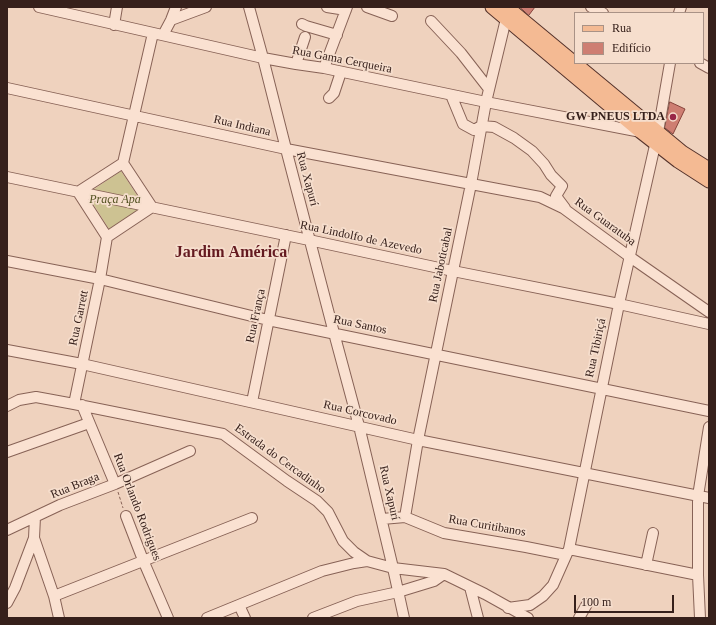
<!DOCTYPE html>
<html>
<head>
<meta charset="utf-8">
<style>
	body { margin:0 }
	#map { position:relative; width:716px; height:625px; overflow:hidden; background:#efd2be; font-family:"Times New Roman",serif }
	canvas { display:block }
	.frame { position:absolute; inset:0; border:8px solid #36201b; pointer-events:none }
	.legend { position:absolute; left:574px; top:12px; width:130px; height:52px; box-sizing:border-box; background:#f6decd; border:1px solid #a99286; margin:0; padding:5px 7px; list-style:none; font-size:12px; color:#36201b }
	.legend li { display:flex; align-items:center; gap:8px; height:20px }
	.legend b { width:20px; border:1px solid #a99286 }
	.scale { position:absolute; left:574px; top:595px; width:100px; height:18px; box-sizing:border-box; border:2px solid #36201b; border-top:0; padding-left:5px; font-size:12px; line-height:14px; white-space:nowrap; color:#36201b; -webkit-text-stroke:3px #f6decd; paint-order:stroke }
</style>
</head>
<body>
<div id="map">
<canvas width="716" height="625"></canvas>
<div class="frame"></div>
<ul class="legend">
<li><b style="height:5px;background:#f4ba93"></b>Rua</li>
<li><b style="height:11px;background:#ce7e72"></b>Edifício</li>
</ul>
<div class="scale">100 m</div>
</div>
<script>
const ctx = document.querySelector('canvas').getContext('2d');
ctx.lineJoin = 'round';
function paint(path, color) {
  ctx.fillStyle = color;
  ctx.fill(path, 'evenodd');
}
function stroke(path, color, width, dash) {
  ctx.strokeStyle = color;
  ctx.lineWidth = width;
  ctx.lineCap = dash ? 'butt' : 'round';
  ctx.setLineDash(dash || []);
  ctx.stroke(path);
}
function label(font, color, halo, rows, align = 'center') {
  ctx.font = font + ' "Times New Roman",serif';
  ctx.lineWidth = 3.5;
  ctx.setLineDash([]);
  ctx.textBaseline = 'middle';
  ctx.strokeStyle = halo;
  ctx.fillStyle = color;
  for (const [text, x, y, turn = 0] of rows) {
    ctx.save();
    ctx.translate(x, y);
    ctx.rotate((+turn || 0) * Math.PI / 180);
    ctx.textAlign = isNaN(turn) ? turn : align;
    if (halo) ctx.strokeText(text, 0, 0);
    ctx.fillText(text, 0, 0);
    ctx.restore();
  }
}
paint(new Path2D(`
	M121,171l23,35 -35,23 -22,-35z`), '#cdc292');
const building = new Path2D(`
	M520,7h15l-6,8z
	M670,102l15,7 -12,25 -8,-6z`);
paint(building, '#ce7e72');
stroke(building, '#87433b', 1);
const minor = new Path2D(`
	M39,7l224,51 33,6 28,4 162,34 155,30
	M249,7l14,51 23,91 48,184 25,93 34,142 11,50
	M327,7l19,3
	M367,7l25,9
	M591,7l12,6
	M679,13l2,-6
	M171,20l35,-13
	M431,21l30,32 28,36
	M302,24l4,2 31,9
	M114,25l3,-18
	M163,35l8,-15 5,-13
	M700,63l9,5
	M296,64l9,-27
	M324,68l23,-61
	M7,88l279,61 254,48 23,11 67,49 79,55
	M451,95l12,29 11,6 7,-4 13,1 20,11 18,13 12,13 7,11 11,11 -6,10 9,12
	M329,98l5,-5 7,-21
	M123,163l29,44 -45,30 -29,-45z
	M123,163l30,-130
	M7,177l302,63 144,31 166,33 90,20
	M7,261l93,18 168,41 441,91
	M7,350l75,14 336,76 291,58
	M252,402l34,-167
	M74,404l26,-125 7,-42
	M82,405l33,79
	M7,406l12,-6 17,-3 38,7 149,30 64,47 30,20 11,11 15,29 11,11 13,9 26,7 51,6 41,20 43,24
	M7,452l82,-29
	M126,516l17,44 25,58
	M35,517l-1,21 20,58 5,22
	M405,517l13,-77 53,-256 15,-82 20,-83
	M382,519l23,-2 39,16 82,14 40,8
	M7,530l53,-25 55,-21 75,-33
	M569,549l129,26
	M646,565l7,-32
	M470,587l8,31
	M54,596l198,-78
	M7,603l8,-15 19,-50
	M239,605l6,13
	M508,608l22,-3 13,-9 10,-11 16,-36 50,-245 39,-172 12,-69
	M207,618l115,-47 32,-8 13,-2
	M313,618l44,-17 41,-9 36,-11 10,-7
	M579,618l8,-14
	M700,618l-2,-43v-79l11,-69`);
const major = new Path2D(`
	M492,7l149,125 37,29 31,20
	M507,7l175,145 27,17`);
stroke(minor, '#876256', 12);
stroke(major, '#54322b', 15);
stroke(new Path2D(`
	M118,492l5,16`), '#876256', 1, [3, 2]);
stroke(minor, '#fae1d1', 10);
stroke(major, '#f4ba93', 13);
for (const [x, y, r, color] of [
	[673,117,4,"#982547"]
]) {
  const dot = new Path2D();
  dot.arc(x, y, r, 0, 2 * Math.PI);
  ctx.fillStyle = color;
  ctx.fill(dot);
  stroke(dot, '#f6decd', 1.5);
}
label('12px', '#36201b', '#f6decd', [
	["Rua Gama Cerqueira",342,60,11],
	["Rua Indiana",242,126,13],
	["Rua Xapurí",307,179,75],
	["Rua Guaratuba",605,222,36],
	["Rua Lindolfo de Azevedo",361,238,12],
	["Rua Jaboticabal",441,265,-78],
	["Rua França",256,316,-78],
	["Rua Garrett",79,318,-78],
	["Rua Santos",360,325,12],
	["Rua Tibiriçá",596,348,-78],
	["Rua Corcovado",360,413,13],
	["Estrada do Cercadinho",280,459,36],
	["Rua Braga",75,486,-22],
	["Rua Xapurí",389,493,77],
	["Rua Orlando Rodrigues",137,507,69],
	["Rua Curitibanos",487,526,10]
]);
label('bold 12px', '#36201b', '#f6decd', [
	["GW PNEUS LTDA",665,117]
], 'right');
label('italic 12px', '#535121', '#f6decd', [
	["Praça Apa",115,200]
]);
label('bold 16px', '#641a20', '#f6decd', [
	["Jardim América",231,253]
]);
</script>
</body>
</html>
